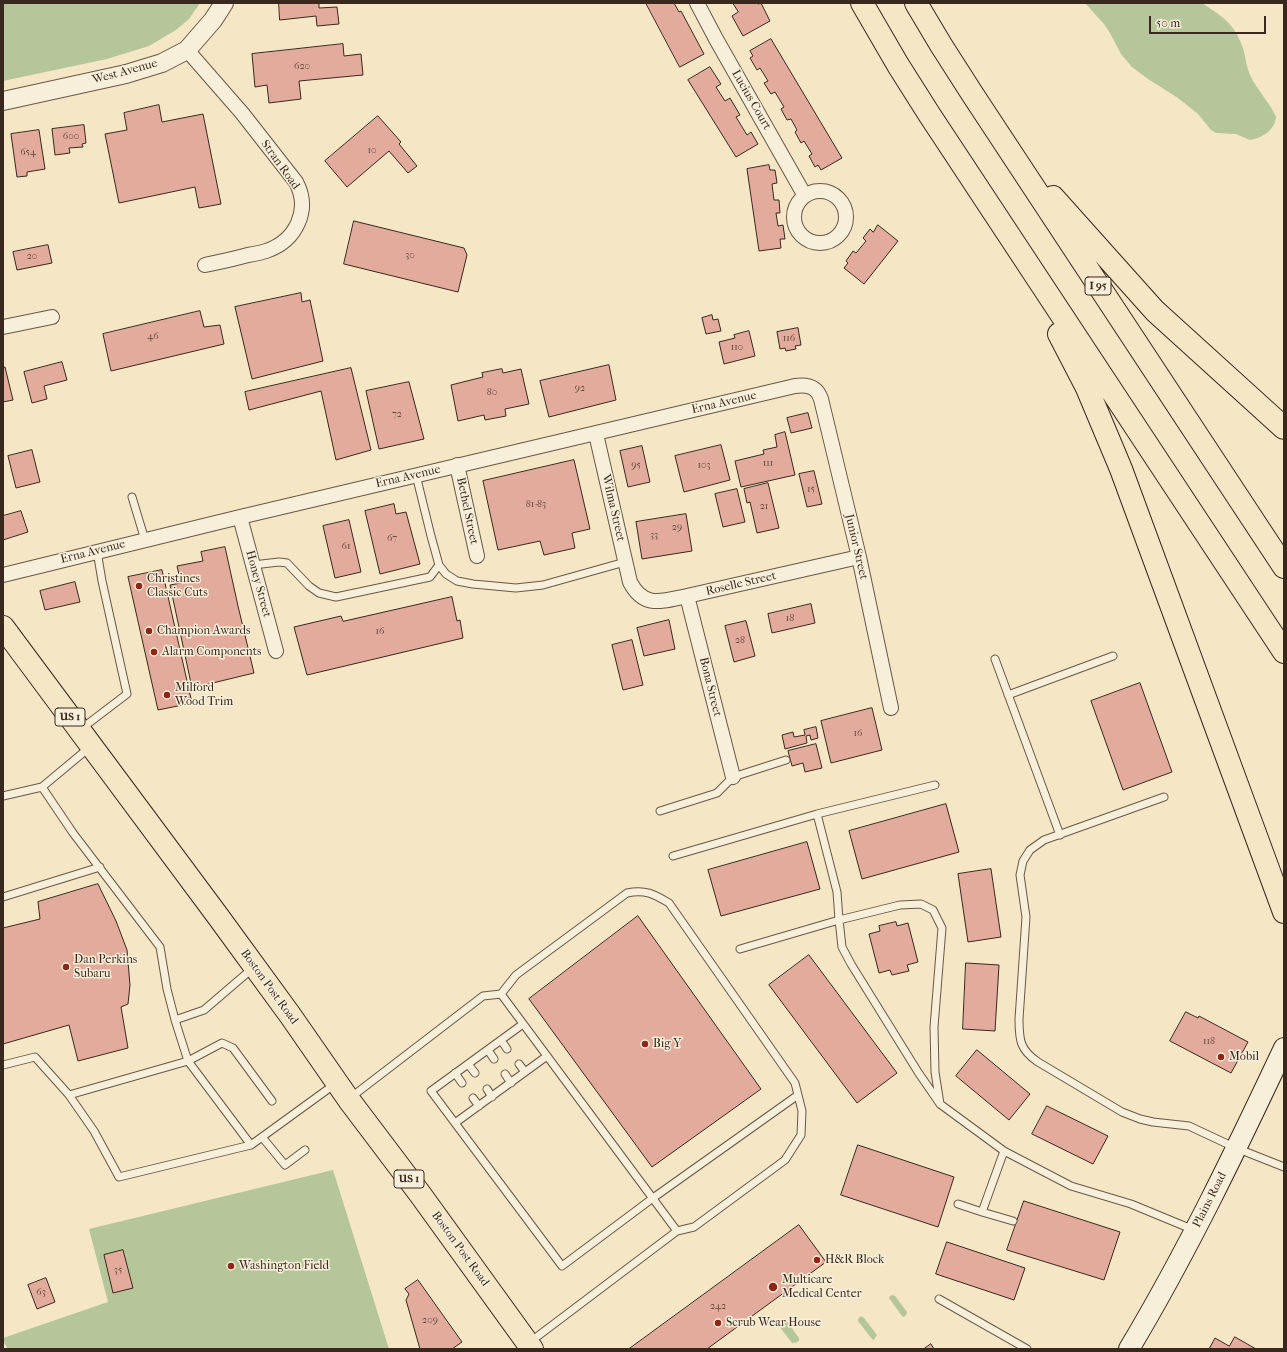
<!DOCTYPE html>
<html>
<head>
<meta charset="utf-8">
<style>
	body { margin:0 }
	#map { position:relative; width:1287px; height:1352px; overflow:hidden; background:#f5e6c6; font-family:"IM FELL French Canon",serif }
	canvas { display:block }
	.frame { position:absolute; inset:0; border:4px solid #38281d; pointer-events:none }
	.scale { position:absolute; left:1149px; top:16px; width:117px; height:18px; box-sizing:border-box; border:2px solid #38281d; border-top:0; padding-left:5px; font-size:12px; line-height:14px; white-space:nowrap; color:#38281d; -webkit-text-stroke:3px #f8efda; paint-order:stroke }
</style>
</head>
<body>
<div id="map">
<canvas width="1287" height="1352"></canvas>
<div class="frame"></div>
<div class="scale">50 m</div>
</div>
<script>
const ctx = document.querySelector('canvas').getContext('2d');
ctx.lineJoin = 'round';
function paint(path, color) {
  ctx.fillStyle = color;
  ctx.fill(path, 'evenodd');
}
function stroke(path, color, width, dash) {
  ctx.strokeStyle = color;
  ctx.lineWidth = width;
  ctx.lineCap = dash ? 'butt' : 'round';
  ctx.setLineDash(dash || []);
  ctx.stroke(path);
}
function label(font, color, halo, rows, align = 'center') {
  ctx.font = font + ' "IM FELL French Canon",serif';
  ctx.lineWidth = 3;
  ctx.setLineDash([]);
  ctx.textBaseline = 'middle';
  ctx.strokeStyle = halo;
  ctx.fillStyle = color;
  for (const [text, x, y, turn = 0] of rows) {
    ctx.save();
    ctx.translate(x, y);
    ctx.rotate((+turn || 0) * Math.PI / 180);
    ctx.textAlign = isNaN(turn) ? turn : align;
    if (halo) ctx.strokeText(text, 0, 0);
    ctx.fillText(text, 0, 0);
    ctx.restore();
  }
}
paint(new Path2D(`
	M3,3h197l-11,16 -13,11 -27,16 -42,13 -104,22z
	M1085,3h117c21,14 32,20 41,45 3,10 3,20 8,29 7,14 19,26 25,40 -1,13 -14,21 -26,23l-14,-6 -20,-1 -5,-3 -13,-16 -20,-16 -30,-19 -16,-12 -11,-13 -11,-21 -6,-9z
	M333,1170l56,179h-381l-5,-8v-3l105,-36 -19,-73z
	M892,1295l3,1 12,16 -1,3 -2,2 -2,-1 -13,-18 1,-2z
	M861,1316l3,2 13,17 -3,5 -2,-1 -14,-18v-2z
	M783,1320h3l13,18v3l-5,2h-2l-13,-17v-3z`), '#b5c69b');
const building = new Path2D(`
	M279,3h40v5l18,-1 2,17 -22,2 -1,-10 -36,4z
	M646,3h28l5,9 2,-1 23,43 -24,13z
	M733,3h24l1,1 3,-1 9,18 -27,15 -11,-20 6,-4z
	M771,39l71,119 -21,12 -3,-5 -3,2 -6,-11 3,-2 -8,-13 -3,2 -6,-11 2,-2 -6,-11 -4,1 -6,-11 3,-2 -9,-15 -4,2 -7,-11 4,-2 -8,-13 -3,2 -7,-12 3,-2 -3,-5z
	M343,44l1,12 17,-2 2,21 -64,6 2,18 -32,4 -2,-18 -12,2 -3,-33z
	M710,67l11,17 -5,3 9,14 5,-3 10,17 -4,2 11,18 4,-3 7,12 -22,13 -48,-77z
	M159,105l3,17 41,-8 18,90 -22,4 -4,-21 -76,16 -14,-69 22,-4 -3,-17z
	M378,116l23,26 -2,2 18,22 -9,7 -19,-22 -42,36 -22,-26z
	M84,125l2,18 -4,1 1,3 -14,1 1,5 -15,2 -3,-26z
	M39,130l6,39 -18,3v4l-10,1 -6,-43z
	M769,165l1,5h5l2,13 -5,1 2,16h5l1,13h-4l2,13 5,-1 2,14h-5l1,9 -22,3 -12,-82z
	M354,221l110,27 3,7 -9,37 -114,-28z
	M878,225l20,16 -34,43 -20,-16 4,-5 -2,-2 7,-10 3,2 10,-12 -3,-3 7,-9 3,3z
	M48,245l4,18 -35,7 -4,-18z
	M301,293l1,9 8,-2 13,61 -71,18 -17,-72z
	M200,311l4,16 16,-2 4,19 -113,27 -8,-37z
	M712,315l1,5 5,-1 3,12 -15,3 -4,-16z
	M798,328l3,17 -6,1 1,3 -10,2 -1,-3 -5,1 -3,-17z
	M749,331l6,25 -31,8 -5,-22 16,-4 -1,-3z
	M62,362l5,18 -23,6 3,13 -15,4 -8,-31z
	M609,365l7,35 -67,17 -9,-36z
	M3,367h2l8,33 -10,2z
	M351,368l20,82 -35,10 -15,-69 -72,19 -4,-18z
	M502,369l1,4 18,-4 8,35 -24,5 1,7 -21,4 -1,-5 -26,6 -7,-36 32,-8 -1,-4z
	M409,382l15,57 -45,10 -13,-58z
	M808,413l4,15 -21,5 -4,-15z
	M785,432l10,43 -54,12 -6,-26 29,-7 -1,-4 14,-3 -2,-12z
	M721,445l9,35 -46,12 -9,-36z
	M642,446l8,36 -22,5 -8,-36z
	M32,450l8,32 -24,6 -8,-32z
	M574,460l16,69 -18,4 3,15 -31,7 -4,-14 -42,9 -15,-69z
	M814,471l8,33 -15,3 -8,-33z
	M768,483l11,45 -22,5 -7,-31 -3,1 -3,-14z
	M737,489l8,33 -22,5 -8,-33z
	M394,504l2,10 10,-2 14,52 -40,10 -15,-63z
	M21,511l7,21 -25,8v-24z
	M686,514l6,37 -50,8 -6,-37z
	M349,520l12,52 -26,6 -12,-52z
	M225,547l13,59 16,67 -62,15 -22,-103 11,-2 -4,-17 26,-5 -2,-9z
	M162,570l30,133 -34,7 -30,-133z
	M75,582l5,20 -35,8 -5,-19z
	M452,597l5,24 3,-1 3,18 -156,37 -13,-48 47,-11 2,5z
	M811,604l4,19 -43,10 -4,-19z
	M669,620l6,29 -31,7 -7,-28z
	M746,621l9,35 -21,6 -9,-36z
	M632,640l11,45 -20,5 -11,-45z
	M1140,683l32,89 -49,18 -32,-89z
	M872,708l10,42 -51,13 -10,-42z
	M816,727l2,11 -7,2 -1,-5 -4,1 1,7 -22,6 -3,-14 11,-3 1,5 11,-2 -1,-5z
	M816,744l6,24 -17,4 -2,-9 -11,3 -4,-15z
	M946,804l13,48 -97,27 -13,-48z
	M807,842l13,47 -99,27 -13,-46z
	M991,869l10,68 -33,5 -10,-68z
	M98,884l18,37 11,29 3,35 -2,19 -7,3 7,41 -50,13 -9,-36 -66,19v-116l37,-9 -2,-17z
	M638,916l123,173 -109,78 -123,-168z
	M896,922l1,4 11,-3 10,39 -11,3 2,6 -17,4 -2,-5 -11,3 -10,-39 11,-3 -1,-5z
	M809,955l88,118 -40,30 -88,-118z
	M966,963l33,2 -4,66 -32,-2z
	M1186,1012l12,6 1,-2 49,26 -17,31 -61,-32z
	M977,1050l53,44 -21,26 -53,-44z
	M1047,1106l61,30 -15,28 -61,-30z
	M858,1145l96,32 -16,50 -97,-32z
	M1024,1201l96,31 -16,48 -97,-30z
	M799,1225l27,37 -119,87h-78z
	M947,1242l78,26 -11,32 -78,-26z
	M123,1250l10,38 -20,5 -9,-38z
	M46,1278l9,24 -18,7 -9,-24z
	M418,1280l44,62 -10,7h-32l-14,-49 3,-6 -4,-5z
	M1235,1337l21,12h-47l6,-11 14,8z
	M931,1344l3,5h-10z`);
paint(building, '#e3ab9b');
stroke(building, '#38281d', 1);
const service = new Path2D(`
	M416,475l15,61 8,29 7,9 11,7 16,3 43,4 27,-3 82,-23
	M132,497l13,43
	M253,565l26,-3 8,1 22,23 10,7 17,4 94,-20 9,-12
	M995,659l65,176
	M1008,695l105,-39
	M81,729l46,-35 -25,-113 -5,-30
	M3,796l39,-9 48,-40
	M1164,797l-120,43 -14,10 -7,11 -3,14 6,42 -7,102c0,21 1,31 19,43l84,50 18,7 13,3 36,4 47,22 48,19
	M660,811l57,-18 16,-16 53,-17
	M673,856l144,-42 118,-29
	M3,897l97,-30
	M740,949l99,-29 -2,-28 -20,-78
	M501,994l176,237
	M175,1020l29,-10 49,-42
	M523,1024l-92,67 131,175 91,-68 145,-103
	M501,1040l6,9
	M488,1050l6,9
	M468,1064l7,9
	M519,1064l6,8
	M3,1065l32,-8 34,38 25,36 25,46 132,-32 -63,-84 -13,-41 -8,-31 -7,-42 -87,-114 -31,-46
	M455,1073l7,10
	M505,1074l6,9
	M487,1089l5,8
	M69,1095l119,-34 34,-18 11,5 39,53
	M350,1098l133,-102 18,-2 15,-19 111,-82c18,-4 27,1 42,10l126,180 7,28 -1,24 -16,25 -91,67 -17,4 -147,111
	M473,1098l6,8
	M940,1104l-5,-32 -1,-45 8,-99 -9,-18 -12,-6 -21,1 -61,15 3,27 9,17 67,108 22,32 64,47 67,35 60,18 63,26
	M455,1123l92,-67
	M262,1137l23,28 20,-15
	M251,1145l84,-61
	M958,1204l24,8 22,-61
	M982,1212l31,9
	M939,1299l88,50`);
const minor = new Path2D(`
	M697,3l19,36 89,157
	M187,50l55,63 54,69c15,28 0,59 -30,69 -6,2 -12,3 -18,4 -14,4 -29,7 -43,10
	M794 217a26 26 0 1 1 52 0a26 26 0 1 1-52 0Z
	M3,327l49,-10
	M596,434l34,148c14,27 32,19 57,14l172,-39
	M457,465l20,91
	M240,517l36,134
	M3,575l237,-58 555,-131c13,-2 22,1 26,13l38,158 32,151
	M687,596l46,181`);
const tertiary = new Path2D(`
	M3,101l123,-27 36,-11 25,-13 26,-30 11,-17`);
const secondary = new Path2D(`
	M1129,1349c58,-97 107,-199 155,-301`);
const primary = new Path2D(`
	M3,627l214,288 73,100 59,85 71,94 112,155`);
const motorway = new Path2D(`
	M862,3l36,62 31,49 355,538
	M916,3l25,42 32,50 311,472
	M1053,197l102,114 129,117
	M1059,334l28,54 34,81 163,443`);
stroke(service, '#675847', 9);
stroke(minor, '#675847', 16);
stroke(tertiary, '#675847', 20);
stroke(secondary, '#38281d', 22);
stroke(primary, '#38281d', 24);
stroke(motorway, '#38281d', 24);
stroke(service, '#f8efda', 7);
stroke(minor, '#f8efda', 14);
stroke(tertiary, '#f8efda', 18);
stroke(secondary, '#f8efda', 20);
stroke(primary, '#f5e6c6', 22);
stroke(motorway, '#f5e6c6', 22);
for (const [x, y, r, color] of [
	[139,586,4,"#8f2418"],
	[149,631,4,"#8f2418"],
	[154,652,4,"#8f2418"],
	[167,695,4,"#8f2418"],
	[66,967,4,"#8f2418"],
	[645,1044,4,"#8f2418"],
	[1221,1057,4,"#8f2418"],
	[817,1260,4,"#8f2418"],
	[231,1266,4,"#8f2418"],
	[773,1287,5,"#8f2418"],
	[718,1323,4,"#8f2418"]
]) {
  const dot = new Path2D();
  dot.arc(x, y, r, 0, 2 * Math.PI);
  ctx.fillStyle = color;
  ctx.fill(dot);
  stroke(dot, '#f8efda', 1.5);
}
label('10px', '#63493c', null, [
	["620",302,67],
	["600",71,137],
	["10",372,151],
	["654",28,153],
	["30",410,256],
	["20",32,257],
	["46",153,337],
	["116",789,339],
	["110",737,348],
	["92",580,389],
	["80",492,393],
	["72",397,415],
	["111",768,464],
	["95",636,466],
	["103",704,466],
	["15",811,490],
	["81-83",536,505],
	["21",764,507],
	["29",677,528],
	["33",654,536],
	["67",392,539],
	["61",346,547],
	["18",790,619],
	["16",380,632],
	["28",740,641],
	["16",858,734],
	["118",1209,1042],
	["35",118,1271],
	["63",41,1293],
	["242",718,1307],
	["209",430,1321]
]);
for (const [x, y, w] of [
	[1098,286,26],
	[70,717,30],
	[409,1179,30]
]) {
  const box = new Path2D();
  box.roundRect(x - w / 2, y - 9, w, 18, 3);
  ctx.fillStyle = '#f8efda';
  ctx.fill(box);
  stroke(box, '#38281d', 1);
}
label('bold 11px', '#38281d', null, [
	["I 95",1098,286],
	["US 1",70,717],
	["US 1",409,1179]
]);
label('12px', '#38281d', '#f8efda', [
	["West Avenue",125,72,-15],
	["Lucius Court",751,100,60],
	["Stran Road",280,165,54],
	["Erna Avenue",724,403,-13],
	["Erna Avenue",408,477,-13],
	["Wilma Street",613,508,77],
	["Bethel Street",467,511,78],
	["Junior Street",856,547,77],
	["Erna Avenue",93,552,-14],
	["Honey Street",258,584,75],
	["Roselle Street",741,584,-13],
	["Bona Street",710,687,76],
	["Boston Post Road",269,987,54],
	["Plains Road",1210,1200,-63],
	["Boston Post Road",460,1249,54]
]);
label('12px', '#38281d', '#f8efda', [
	["Christines",147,579],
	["Classic Cuts",147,593],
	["Champion Awards",157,631],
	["Alarm Components",162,652],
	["Milford",175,688],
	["Wood Trim",175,702],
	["Dan Perkins",74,960],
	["Subaru",74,974],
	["Big Y",653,1044],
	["Mobil",1229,1057],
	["H&R Block",825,1260],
	["Washington Field",239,1266],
	["Multicare",782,1280],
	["Medical Center",782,1294],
	["Scrub Wear House",726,1323]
], 'left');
</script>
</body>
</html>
